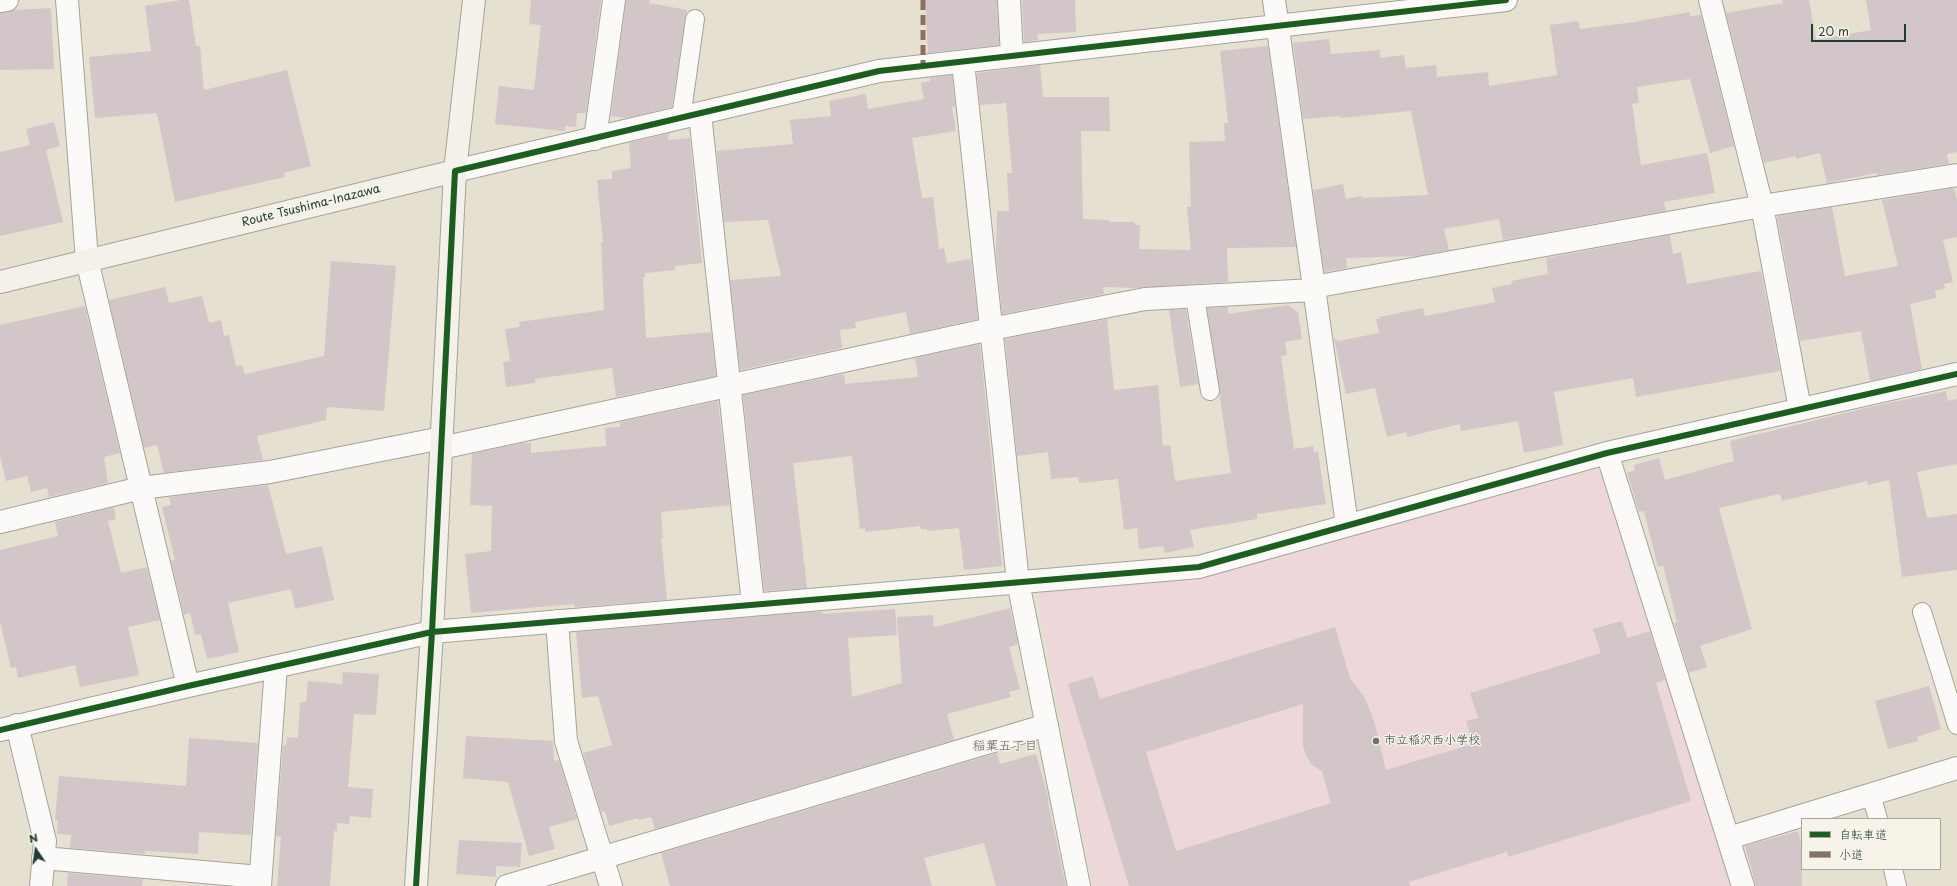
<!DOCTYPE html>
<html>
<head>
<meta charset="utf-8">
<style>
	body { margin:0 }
	#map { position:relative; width:1957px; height:886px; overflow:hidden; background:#e6e0d0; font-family:"Playpen Sans","Klee One",sans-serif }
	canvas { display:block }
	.legend { position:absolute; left:1801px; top:818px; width:140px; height:52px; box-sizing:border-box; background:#f7f3e8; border:1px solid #a1aaa0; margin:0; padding:5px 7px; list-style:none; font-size:12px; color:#1f3d34 }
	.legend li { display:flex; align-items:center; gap:8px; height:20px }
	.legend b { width:20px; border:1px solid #a1aaa0 }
	.north { position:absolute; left:16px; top:830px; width:40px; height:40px; -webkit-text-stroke:3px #f7f3e8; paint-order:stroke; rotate:347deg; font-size:11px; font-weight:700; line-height:16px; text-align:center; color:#1f3d34 }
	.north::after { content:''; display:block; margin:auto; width:14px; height:18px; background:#1f3d34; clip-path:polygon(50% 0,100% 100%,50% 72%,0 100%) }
	.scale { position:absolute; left:1811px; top:24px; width:95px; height:18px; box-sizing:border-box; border:2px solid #1f3d34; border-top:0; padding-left:5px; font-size:12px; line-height:14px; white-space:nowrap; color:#1f3d34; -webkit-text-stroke:3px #f7f3e8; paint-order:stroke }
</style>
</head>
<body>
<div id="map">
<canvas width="1957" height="886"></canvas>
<ul class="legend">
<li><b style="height:5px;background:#1b5e20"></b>自転車道</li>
<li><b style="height:5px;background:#8d6e63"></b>小道</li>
</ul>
<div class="north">N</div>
<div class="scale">20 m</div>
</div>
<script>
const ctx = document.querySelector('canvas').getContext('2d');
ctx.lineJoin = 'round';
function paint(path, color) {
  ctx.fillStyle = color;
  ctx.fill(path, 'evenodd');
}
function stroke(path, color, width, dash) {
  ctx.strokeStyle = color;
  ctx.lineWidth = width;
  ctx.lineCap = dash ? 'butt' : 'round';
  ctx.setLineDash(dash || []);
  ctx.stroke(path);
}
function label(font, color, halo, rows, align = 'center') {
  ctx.font = font + ' "Playpen Sans","Klee One",sans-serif';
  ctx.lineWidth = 3;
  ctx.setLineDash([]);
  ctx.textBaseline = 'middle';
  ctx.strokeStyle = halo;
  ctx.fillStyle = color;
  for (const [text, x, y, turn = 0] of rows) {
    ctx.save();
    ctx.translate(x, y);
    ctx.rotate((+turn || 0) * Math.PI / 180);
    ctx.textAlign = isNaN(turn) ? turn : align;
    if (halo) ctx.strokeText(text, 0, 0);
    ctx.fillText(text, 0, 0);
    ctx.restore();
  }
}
paint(new Path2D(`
	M1597,469l7,5 128,412h-639l-56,-289 6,-7 159,-14z`), '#edd7d8');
paint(new Path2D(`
	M181,0h8l7,46h4l4,44 83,-20 24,96 -27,7 1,4 -110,25 -18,-89 -62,5 -6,-61 62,-6 -6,-45z
	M531,0h70l-15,113h-9l-1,14 -11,-1v5l-70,-7 4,-38 35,4 7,-65 -12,-1z
	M626,0h24l-1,3 38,7 -2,8 -13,89 -46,11 -15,-2z
	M925,0h72l2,45 -71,8z
	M1022,0h53l1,32 -39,2 1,6 -14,2z
	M1782,0h27l7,40 55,-10 -5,-30h91v152l-10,2 2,10 -72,11 -1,-2 -49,10 -7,-30 -24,6v-3l-32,7 -38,-150 57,-10z
	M51,8l3,61 -54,1v-57l14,-3z
	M1690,12v4l11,-1 33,131 -24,7 -20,-74 -53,8 2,16 -7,1 9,61 66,-12 8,40 -51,9 2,9 -163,29 -4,-21 -55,10 5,21 -32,6 -71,2 1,10 -23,4 -11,-82 30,-6 3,15 16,-3v2l66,-3 -17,-84 -71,7v-2l-37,3 -10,-76 36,-4 2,15 49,-4v8l24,-3 2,13 30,-3 1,12 51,-5 1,14 68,-11 -7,-50 28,-4 2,8 54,-7z
	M1268,46l28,201 -69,1 1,34 -90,6 -35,-1 1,7 -102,20 -6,-62 1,-41h12l-2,-38h5l-6,-70 -26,2 -3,-32 63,-8 3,32h66l1,34h-29l2,88 26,1v2h26v3h5l-1,24 52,1 -4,-43h4l-2,-65 36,-1 -1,-18h4l-8,-72z
	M952,75l3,32h-3l4,24 -44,7 10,60 11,-1 6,52 5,-1 3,15 24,-4 7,60 -68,15 -4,-22 -51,10 1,6 -16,2 2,18 -102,22 -10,-90 51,-4 -13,-56 -44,2 -7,-71 76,-7 -3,-24 41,-4 -2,-15 37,-7 2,15 56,-10 -3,-16 9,-2v-3z
	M54,122l6,24 -14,4 17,72 -63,14v-84l30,-7 -4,-16z
	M669,133l-1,7 22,-2 12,125 -27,3v4l-30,3v4h-2l3,61 65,-6 5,44 -100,21 -4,-29 -77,11v4l-29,4 -3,-25 7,-1 -5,-32 15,-2 -1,-5 85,-12 -3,-68h2l-6,-62 15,-1v-8l19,-3 -2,-25z
	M1954,188l3,11v38l-14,3 10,42 -9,2 1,4 -10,3 1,7 -26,6 12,65 -52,12 -9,-50 -61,10 -23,-125 55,-9 13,69 53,-10 -16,-66z
	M1670,235l3,19 8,-2 6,32 74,-13 19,100 -144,26 -3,-19 -79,14 9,53 -39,8 -6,-32 -57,10 -1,-7 -53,13 -1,-5 -19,5 -12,-49 -29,6 -12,-56 4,3 41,-8 -3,-14h4l-1,-2 44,-9 2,8 70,-14 -3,-14 20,-4 -1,-3 37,-7 -2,-16z
	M331,261l65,5 -12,145 -57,-4 -1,13 -69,16 6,24 -99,13 -7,-28 -13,3 -35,-148 56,-13 4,16 33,-7 7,27 12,-3 3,16 5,-1 7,31 6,-1 3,9 79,-18z
	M1288,305l10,7 4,27 -17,3 2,13 -6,1 13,93 19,-3 1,7 4,-1 8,52 -69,10v5l-67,11 4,17 -29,6 -2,-7 -24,3 -2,-21 -13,2 -6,-51 -39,4 -1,-6 -27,2 -3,-27 -31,4 -12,-117 102,-20 7,71 44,-5 5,61 7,-1 5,36 56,-8 -24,-165 21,-1v7z
	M85,306l35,147 -16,4 4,26 -59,14 -2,-9 -16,4 -4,-16 -21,5 -6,-25v-131z
	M1186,309l12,75 -18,3 -11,-77z
	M980,344l22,222 -38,4 -5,-42 -32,3v-2h-6l-1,-3 -55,6v-4l-5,1 -8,-73 -59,7 14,125 -43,3 -21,-196 101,-21 1,10 73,-7 -3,-19z
	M1946,391l2,10 9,-2v65l-40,8 10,46 30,-4v56l-55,7 -13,-97 -21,5 -1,-4 -85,20 -2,-7 -61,14 33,121 -52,17 7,21 -18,6 -15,-50 3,-1 -14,-57 -5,2 -14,-56 -5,1 -12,-39 8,-3 -1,-5 25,-7 6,22 69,-19 -4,-20 144,-35z
	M718,401l12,104 -69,7 2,26h-2l6,62 -92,7 -1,-3 -103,9 -6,-59 26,-3 1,-45 -22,-1 2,-51 51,-11h8v10l75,-7 -1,-18 15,-1v-5z
	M268,485l18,69 36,-8 12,54 -39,9 -4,-20 -63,14 11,49 -32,7 -6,-25 -6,1 -5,-22 -6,2 -13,-54 4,-1 -13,-53 9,-2 -2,-8z
	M114,507l2,12 -8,2 13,52 26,-6 13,53 -32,7 11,48 -59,12 -5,-22 -57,13 -2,-11 -5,1 -11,-46v-72l58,-14 -3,-14z
	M1010,608l8,36 -9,3 11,42 -11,3 2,5 -64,17 7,26 -299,89 -4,-12 -13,3v-2l-29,8 -4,-15 -4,1 -18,-59 29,-8 -14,-49 -16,2 -6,-66 234,-20h12v2l73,-5 2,26 -49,3 4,59 50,-14 -5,-66 36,-2 1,12z
	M1622,621l5,17 23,-7 15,49 -9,3 35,118 -183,56 -1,-5 -98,30 1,4h-281l-61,-202 25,-8 7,23 235,-72 15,51 15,20 9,23 12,49 87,-26 -7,-23 12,-3 -8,-25 131,-40 -8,-24zM1303,704v41l3,11 6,9 10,6 9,32 -155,48 -30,-99z
	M343,672l36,2 -3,41 -22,-1 -6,73 25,2 -2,29 -21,-2 -1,8 -12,-1v8h-3l-4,55h-53l4,-49 -5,-1 7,-91h3l1,-8 11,1 2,-36h6l2,-21 34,3z
	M1929,686l12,43 -24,8 1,4 -30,8 -13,-48z
	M466,736l87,5 1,20 5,-1 18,59 -28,8 6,22 -26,7 -21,-74 -45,-4z
	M189,738l69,5 -7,92 -52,-3 -1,22 -53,-3v3l-75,-6 1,-13 -14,-1 1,-14h-3l4,-44 127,10z
	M997,753l3,11 36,-10 12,42 1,5 -1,1 18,84h-70l-12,-43 -60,15 8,28h-262l-9,-33z
	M1798,831l4,15v40h-46l-11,-40z
	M459,840l63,3 -2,24 -24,-1v11l-40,-3z
	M68,873l75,6 -1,7h-75z`), '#d2c6c9');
const lane = new Path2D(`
	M681,118l14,-99
	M1195,297l15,94
	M1922,612l35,113
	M1871,794l7,25
	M1893,869l4,17`);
const street = new Path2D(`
	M67,0l20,260 101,426
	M1009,0l3,56
	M1274,0l73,525
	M1710,0l52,206 38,203
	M0,1l7,-1
	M963,62l55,520 61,304
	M700,114l53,490
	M595,139l19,-139
	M455,171l424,-100 627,-71
	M1313,287l449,-81 195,-31
	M441,448l550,-119 154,-30 169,-9
	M1607,453l136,433
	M0,522l141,-34 129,-16 172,-34
	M557,621l9,120 45,145
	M17,725l28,116 -4,45
	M0,730l188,-44 244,-54 767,-65 408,-114 350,-79
	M1729,838l228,-70
	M43,858l217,19
	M260,886l16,-219
	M507,886l540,-161`);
const secondary = new Path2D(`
	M0,282l455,-111
	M416,886l16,-254 23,-461 19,-171`);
stroke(lane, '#a3a49a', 20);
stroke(street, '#a3a49a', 24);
stroke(secondary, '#a3a49a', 24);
stroke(lane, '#fbfaf8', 18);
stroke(street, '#fbfaf8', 22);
stroke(secondary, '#f4f0ea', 22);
stroke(new Path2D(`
	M923,0v67`), '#8d6e63', 5, [10, 5]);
stroke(new Path2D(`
	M0,730l188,-44 244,-54 767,-65 408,-114 350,-79
	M416,886l16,-254 23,-461 424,-100 627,-71`), '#1b5e20', 6);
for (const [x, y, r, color] of [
	[1376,741,4,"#65766b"]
]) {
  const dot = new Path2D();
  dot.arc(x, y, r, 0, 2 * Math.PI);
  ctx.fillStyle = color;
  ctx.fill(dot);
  stroke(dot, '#f7f3e8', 1.5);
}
label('12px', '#1f3d34', '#f7f3e8', [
	["Route Tsushima-Inazawa",311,206,-14]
]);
label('12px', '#1f3d34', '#f7f3e8', [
	["市立稲沢西小学校",1384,741]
], 'left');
label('13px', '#5d5f6c', '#f7f3e8', [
	["稲葉五丁目",1005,746]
]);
</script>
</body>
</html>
